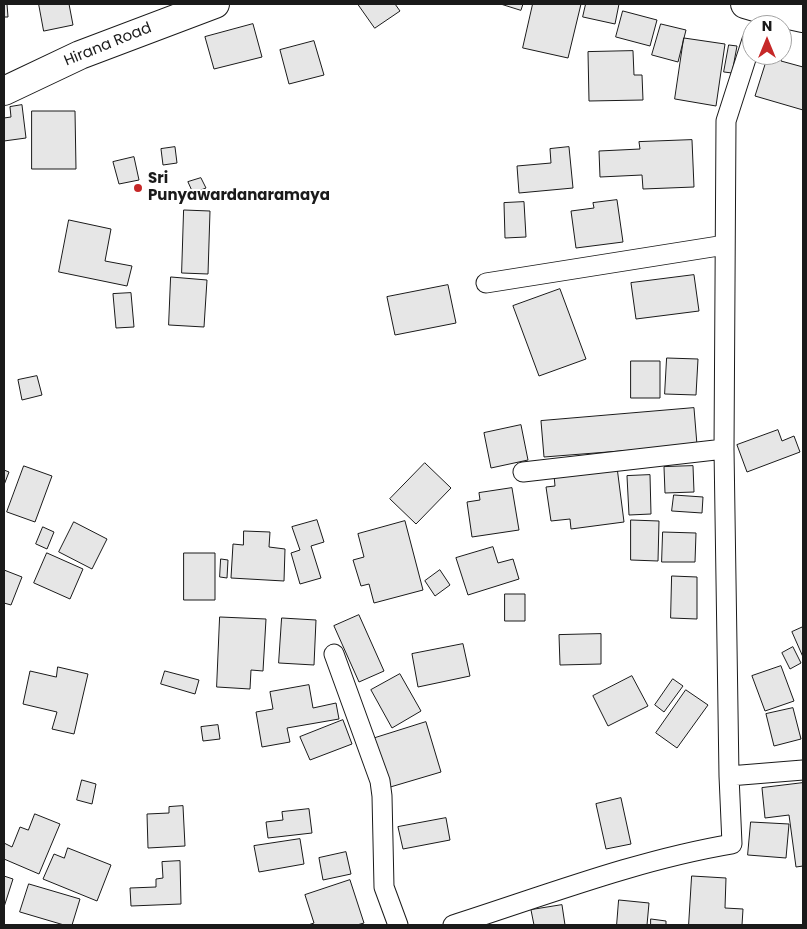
<!DOCTYPE html>
<html>
<head>
<meta charset="utf-8">
<style>
	body { margin:0 }
	#map { position:relative; width:807px; height:929px; overflow:hidden; background:#fff; font-family:Poppins,sans-serif }
	canvas { display:block }
	.frame { position:absolute; inset:0; border:5px solid #1a1a1a; pointer-events:none }
	.north { position:absolute; left:742px; top:15px; width:50px; height:50px; box-sizing:border-box; background:#fff; border:1px solid #a3a3a3; border-radius:50%; rotate:0deg; font-size:14px; font-weight:700; line-height:20px; text-align:center; color:#1a1a1a }
	.north::after { content:''; display:block; margin:auto; width:18px; height:22px; background:#c62828; clip-path:polygon(50% 0,100% 100%,50% 72%,0 100%) }
</style>
</head>
<body>
<div id="map">
<canvas width="807" height="929"></canvas>
<div class="frame"></div>
<div class="north">N</div>
</div>
<script>
const ctx = document.querySelector('canvas').getContext('2d');
ctx.lineJoin = 'round';
function paint(path, color) {
  ctx.fillStyle = color;
  ctx.fill(path, 'evenodd');
}
function stroke(path, color, width, dash) {
  ctx.strokeStyle = color;
  ctx.lineWidth = width;
  ctx.lineCap = dash ? 'butt' : 'round';
  ctx.setLineDash(dash || []);
  ctx.stroke(path);
}
function label(font, color, halo, rows, align = 'center') {
  ctx.font = font + ' Poppins,sans-serif';
  ctx.lineWidth = 4;
  ctx.setLineDash([]);
  ctx.textBaseline = 'middle';
  ctx.strokeStyle = halo;
  ctx.fillStyle = color;
  for (const [text, x, y, turn = 0] of rows) {
    ctx.save();
    ctx.translate(x, y);
    ctx.rotate((+turn || 0) * Math.PI / 180);
    ctx.textAlign = isNaN(turn) ? turn : align;
    if (halo) ctx.strokeText(text, 0, 0);
    ctx.fillText(text, 0, 0);
    ctx.restore();
  }
}
const building = new Path2D(`
	M4,4h3l1,13h-4z
	M39,4h30l4,21 -29,6z
	M358,4h37l5,7 -25,17z
	M501,4h22l-2,6z
	M533,4h48l-13,54 -45,-10z
	M586,4h33l-4,20 -32,-7z
	M623,11l34,9 -7,26 -34,-9z
	M253,24l9,33 -48,12 -9,-32z
	M661,24l25,6 -8,32 -26,-7z
	M684,38l41,6 -9,62 -41,-7z
	M314,41l10,34 -35,9 -9,-34z
	M729,45l8,1 -5,27 -8,-1z
	M633,51l1,24h8l1,25 -54,1 -1,-49z
	M782,53l1,1 -2,7 22,6v43l-48,-14 13,-41h14z
	M22,105l4,33 -22,3v-23l7,-1 -1,-10z
	M32,111h43l1,58h-44z
	M692,140l2,47 -51,2 -1,-14 -42,2 -1,-26 41,-2 -1,-7z
	M175,147l2,16 -14,2 -2,-16z
	M569,147l4,41 -54,5 -2,-27 34,-3 -1,-14z
	M134,157l5,23 -20,4 -6,-22z
	M201,178l5,10 -13,5 -5,-11z
	M617,200l6,42 -47,6 -5,-37 23,-3 -1,-5z
	M524,202l2,35 -21,1 -1,-35z
	M184,210l26,1 -2,63 -26,-1z
	M69,220l42,9 -6,32 27,5 -5,20 -68,-14z
	M694,275l5,36 -63,8 -5,-36z
	M171,277l36,3 -3,47 -35,-2z
	M448,285l8,38 -61,12 -8,-38z
	M560,289l26,70 -47,17 -26,-70z
	M131,293l3,34 -18,1 -3,-34z
	M667,358l31,1 -2,36 -31,-1z
	M631,361h29v37h-29z
	M37,376l5,19 -20,5 -4,-20z
	M694,408l3,37 -153,12 -3,-36z
	M521,425l7,35 -37,8 -7,-35z
	M778,430l4,11 12,-5 6,16 -53,20 -10,-27z
	M425,463l26,25 -35,36 -26,-25z
	M24,466l28,10 -17,46 -28,-10z
	M693,466l1,26 -29,1 -1,-26z
	M617,467l7,55 -53,7 -1,-10 -19,2 -5,-34 9,-1 -1,-11z
	M4,470l5,2 -5,13z
	M650,475l1,39 -22,1 -2,-39z
	M512,488l7,42 -47,7 -5,-35 13,-2 -1,-7z
	M674,495l29,2 -1,16 -30,-2z
	M317,520l7,22 -13,4 10,32 -21,6 -9,-31 9,-3 -8,-23z
	M631,520l28,1 -1,40 -27,-1z
	M405,521l18,69 -49,13 -5,-19 -8,2 -8,-26 11,-3 -6,-23z
	M74,522l33,17 -15,30 -33,-17z
	M43,527l11,5 -7,17 -11,-5z
	M244,531l26,1 -1,15 16,2 -1,32 -53,-3 2,-34 10,1z
	M663,532l33,1 -1,29h-33z
	M493,547l5,16 15,-4 6,20 -51,16 -12,-37z
	M47,553l36,16 -13,30 -36,-16z
	M184,553h31v47h-31z
	M221,559l7,1 -1,18 -7,-1z
	M4,570l18,7 -11,28 -7,-2z
	M440,570l10,15 -15,11 -10,-15z
	M672,576l25,1v42l-26,-1z
	M505,594h20v27h-20z
	M359,615l25,56 -25,11 -25,-56z
	M220,617l46,2 -3,52 -12,-1 -1,19 -33,-2z
	M282,618l34,2 -2,45 -35,-2z
	M803,627v30l-11,-25z
	M601,634v30l-41,1 -1,-30z
	M463,644l7,32 -52,11 -6,-33z
	M793,647l8,16 -11,6 -8,-16z
	M781,666l13,35 -29,10 -13,-35z
	M58,667l30,7 -14,60 -22,-5 5,-17 -34,-8 7,-33 26,6z
	M165,671l34,9 -4,14 -34,-10z
	M400,674l21,37 -29,17 -21,-38z
	M632,676l16,30 -40,20 -15,-30z
	M673,679l10,7 -19,26 -9,-7z
	M309,685l4,23 23,-5 3,16 -52,9 3,14 -28,5 -6,-35 17,-3 -3,-17z
	M686,690l22,15 -31,43 -21,-15z
	M793,708l8,31 -27,7 -8,-32z
	M343,720l9,24 -42,16 -10,-23z
	M426,722l15,50 -54,16 -15,-49z
	M218,725l2,14 -17,2 -2,-14z
	M82,780l14,4 -4,20 -15,-4z
	M803,783v83l-7,1 -7,-52 -24,3 -3,-30z
	M621,798l10,46 -25,5 -10,-45z
	M183,806l2,40 -37,2 -1,-34 22,-1v-6z
	M309,809l3,24 -44,5 -2,-16 17,-2 -1,-8z
	M35,814l25,10 -21,50 -35,-15v-16l8,4 8,-20 8,3z
	M446,818l4,22 -47,9 -5,-22z
	M751,822l38,2 -3,34 -38,-3z
	M300,839l4,25 -45,8 -5,-26z
	M68,848l43,17 -14,36 -54,-22 11,-25 10,4z
	M346,852l5,22 -28,6 -4,-22z
	M180,861l1,43 -50,2 -1,-18 26,-1v-8l7,-1 -1,-16z
	M4,876l9,3 -9,28z
	M692,876l34,2 -1,30 18,1 -1,16h-53z
	M350,880l14,43 -7,2h-49l6,-2 -9,-28z
	M29,884l51,15 -8,26h-8l-44,-13z
	M619,900l30,3 -2,22h-30z
	M562,905l3,20h-31l-3,-15z
	M651,919l15,2v4h-15z`);
paint(building, '#e6e6e6');
stroke(building, '#1a1a1a', 1);
const street = new Path2D(`
	M486,283l239,-38
	M523,472l201,-23
	M334,654l46,127 2,15 2,91 14,38
	M729,776l74,-6
	M453,925c91,-29 184,-65 279,-81l-3,-68 -5,-327 2,-328 26,-81`);
const secondary = new Path2D(`
	M4,91l76,-36 135,-51`);
const primary = new Path2D(`
	M745,4l17,5 41,9`);
stroke(street, '#1a1a1a', 21);
stroke(secondary, '#1a1a1a', 30);
stroke(primary, '#1a1a1a', 30);
stroke(street, '#fff', 19);
stroke(secondary, '#fff', 28);
stroke(primary, '#fff', 28);
for (const [x, y, r, color] of [
	[138,188,5,"#c62828"]
]) {
  const dot = new Path2D();
  dot.arc(x, y, r, 0, 2 * Math.PI);
  ctx.fillStyle = color;
  ctx.fill(dot);
  stroke(dot, '#fff', 2);
}
label('15px', '#1a1a1a', '#fff', [
	["Hirana Road",108,45,-22]
]);
label('bold 15px', '#1a1a1a', '#fff', [
	["Sri",148,179],
	["Punyawardanaramaya",148,196]
], 'left');
</script>
</body>
</html>
